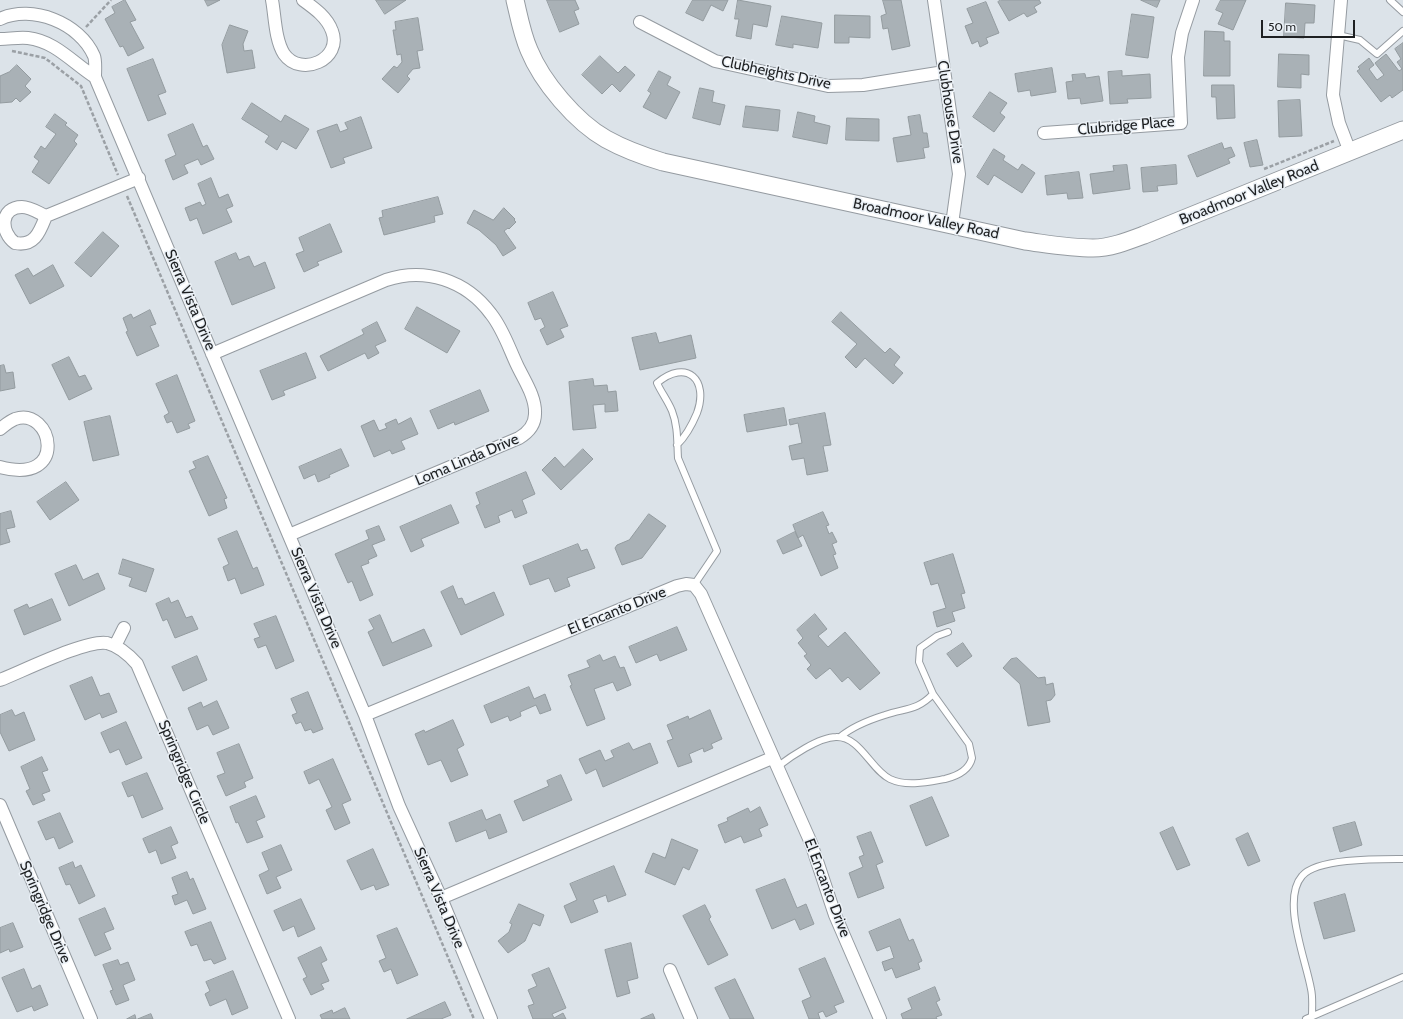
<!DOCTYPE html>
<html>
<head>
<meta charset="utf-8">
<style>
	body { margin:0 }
	#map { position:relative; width:1403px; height:1019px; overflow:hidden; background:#dce3e9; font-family:Cabin,sans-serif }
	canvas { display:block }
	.scale { position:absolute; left:1261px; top:20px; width:94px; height:18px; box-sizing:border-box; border:2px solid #1e2022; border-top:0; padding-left:5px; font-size:12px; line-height:14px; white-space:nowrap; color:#1e2022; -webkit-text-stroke:3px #eaf0f6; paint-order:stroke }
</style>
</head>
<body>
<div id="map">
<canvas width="1403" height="1019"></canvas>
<div class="scale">50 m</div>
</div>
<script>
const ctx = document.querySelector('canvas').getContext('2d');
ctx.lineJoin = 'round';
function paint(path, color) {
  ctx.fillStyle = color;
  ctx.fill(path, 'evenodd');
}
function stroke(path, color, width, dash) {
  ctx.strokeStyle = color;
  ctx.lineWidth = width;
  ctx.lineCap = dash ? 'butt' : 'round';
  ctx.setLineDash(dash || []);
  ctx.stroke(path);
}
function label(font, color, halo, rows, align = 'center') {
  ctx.font = font + ' Cabin,sans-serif';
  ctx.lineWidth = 3;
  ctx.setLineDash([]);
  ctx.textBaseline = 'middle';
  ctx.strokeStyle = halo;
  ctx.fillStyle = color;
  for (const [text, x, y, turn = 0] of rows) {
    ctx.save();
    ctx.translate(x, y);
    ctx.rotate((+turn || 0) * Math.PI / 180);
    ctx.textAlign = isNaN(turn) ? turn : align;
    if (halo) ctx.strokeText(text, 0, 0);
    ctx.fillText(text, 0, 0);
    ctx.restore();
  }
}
const building = new Path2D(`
	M125,0l11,20 -6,2 14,26 -16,8 -5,-10 -3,1 -15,-28 10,-6 -3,-6z
	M205,0h15l-12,6z
	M376,0h30l-21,14z
	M547,0h28l4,9 -5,2 5,13 -19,8z
	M693,0h35l-5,11 -12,-6 -8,16 -17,-8z
	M738,0l33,6 -4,21 -14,-3 -2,15 -15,-3 3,-17h-4z
	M883,0h18l9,46 -18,4 -4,-22 -5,1 -2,-13 5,-2z
	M1001,0h38l2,3 -7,4 3,5 -10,5 -3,-4 -15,8 -11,-19z
	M1141,0h19l-3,7z
	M1221,0h25l-13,30 -15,-6 5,-11 -7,-3z
	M986,2l13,31 -13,5 2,5 -8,4 -2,-6 -6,3 -7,-18 8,-3 -6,-14z
	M1286,3l29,2 -1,18h-9l-1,15 -20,-1z
	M1132,14l22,3 -6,41 -22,-3z
	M835,15l35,1v22l-21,-1v6h-14z
	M782,16l40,7 -4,25 -25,-4v4l-17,-3z
	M418,18l5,32 -6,1 3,17 -7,1 -6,7 3,3 -12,14 -16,-14 12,-13 3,2 5,-6 -1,-8 -4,1 -4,-25h3l-1,-8z
	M230,25l18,6 -5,13 1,7 8,-1 3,18 -28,5 -5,-28z
	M1205,31l19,1v9h6v35h-26z
	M1403,43v47l-11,8 -2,-3 -9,7 -24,-31 3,-2 -2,-2 11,-9 5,7 -5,4 8,11 7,-5 -9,-12 11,-9 13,17 3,-2 -5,-7 4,-3 -6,-10z
	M1279,54l30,1v20l-8,-1v14l-23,-1z
	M600,56l18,17 7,-7 10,9 -15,17 -8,-8 -10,10 -20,-19z
	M153,59l13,33 -8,3 8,19 -18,7 -21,-52z
	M17,65l14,14 -6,7 6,6 -11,10 -4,-4 -4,4 -12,1v-27l9,-4z
	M1052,68l4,24 -25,4 -1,-6 -12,2 -3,-18z
	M659,71l12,6 -4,8 13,7 -14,27 -23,-12 8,-14 -3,-2z
	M1122,71v5l28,-2 1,24 -24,1 1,4 -18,1 -2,-32z
	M1085,74l1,4 13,-2 4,25 -22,3 -1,-6 -12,1 -2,-17 7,-1 -1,-6z
	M1212,85h22l1,33 -18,1 -1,-22h-4z
	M700,88l14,3 -2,11 13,3 -5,20 -27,-7z
	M990,92l17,11 -7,10 5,4 -11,15 -21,-15z
	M1300,100l2,36 -23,1 -1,-36z
	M252,103l29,19 4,-7 24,14 -13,20 -14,-8 -5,9 -12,-8 4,-6 -27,-17z
	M746,106l34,4 -2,21 -35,-4z
	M798,112l17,4 -1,6 16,4 -3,18 -34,-7z
	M55,114l12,9 -2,2 13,10 -4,6 3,3 -28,40 -17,-12 7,-11 -5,-4 7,-11 4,3 11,-15 -10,-7z
	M920,115l3,18h4l2,14 -6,1 2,10 -28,4 -4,-24 18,-3 -3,-18z
	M361,117l11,31 -29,10 2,5 -14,5 -14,-37 20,-7 3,8 8,-3 -3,-6z
	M847,118l32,1v22l-33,-1z
	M193,124l10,23 4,-2 7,14 -13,6 -3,-6 -14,6 4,8 -15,7 -8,-20 11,-5 -8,-20z
	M1257,140l6,25 -13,2 -6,-24z
	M1222,143l2,6 7,-2 4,9 -7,3 2,4 -33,14 -9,-21z
	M994,149l11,7 -2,4 15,10 4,-6 13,9 -13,20 -28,-18 -6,10 -11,-8z
	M1127,165l3,24 -37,5 -3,-20 24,-3 -1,-5z
	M1176,165l1,19 -20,2 1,5 -15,1 -2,-24z
	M1079,172l4,26 -15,1 -1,-6 -20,2 -2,-19z
	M211,178l8,20 9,-4 5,12 -7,3 6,13 -29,12 -6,-16 -7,3 -5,-13 15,-6 2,4 4,-2 -8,-20z
	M438,197l5,17 -9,2 1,6 -51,13 -5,-17 4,-1 -1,-6z
	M504,208l11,11 -1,1 2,2 -7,7 -1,-1 -4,3 12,17 -13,8 -7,-11 -17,-15 -12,-7 7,-13 19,10z
	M330,224l12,28 -25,10 2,3 -15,7 -8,-18 8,-3 -5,-13z
	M103,232l16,14 -28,31 -16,-14z
	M236,253l3,7 10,-4 5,11 11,-5 10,26 -43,17 -17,-43z
	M53,265l11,21 -34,18 -15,-29 13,-7 5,8z
	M553,292l15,34 -8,3 4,8 -17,8 -7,-15 5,-3 -4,-9 -6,2 -7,-17z
	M417,307l43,24 -13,22 -42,-24z
	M150,310l6,14 -6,2 9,20 -22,10 -11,-24 2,-1 -5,-13 8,-4 2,4z
	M841,312l44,41 5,-5 10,9 -6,8 9,8 -10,11 -28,-26 -9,10 -11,-11 12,-13 -25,-22z
	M377,322l9,19 -11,5 4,7 -11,6 -3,-6 -37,18 -8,-15 44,-22 -2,-4z
	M656,333l3,10 32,-8 5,23 -56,12 -8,-32z
	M306,353l10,25 -33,13 2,4 -13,5 -12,-29z
	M69,357l10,20 6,-2 7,14 -23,11 -17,-35z
	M4,365l2,8 7,-1 2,16 -15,3v-25z
	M177,375l18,46 -7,3 2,4 -13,5 -5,-12 -5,2 -3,-7 5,-3 -13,-29z
	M593,379l1,7 13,-1 1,7 8,-1 2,20 -13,1v-8l-12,1 3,23 -23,2 -4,-48z
	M480,390l9,21 -34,14 -1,-3 -16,7 -8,-18z
	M784,408l3,17 -40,7 -3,-17z
	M825,413l6,32 -8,1 5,25 -21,4 -3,-17 -12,2 -3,-14 13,-3 -4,-20 -8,2 -1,-5z
	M110,416l9,39 -26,6 -9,-39z
	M411,418l7,16 -17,7 4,8 -13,5 -2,-4 -16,7 -13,-31 13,-6 5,11 8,-3 -2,-4 11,-5 2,5z
	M341,449l8,17 -20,9 1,2 -12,5 -3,-8 -11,5 -5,-12z
	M583,449l10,10 -32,31 -19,-20 13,-13 9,10z
	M208,456l19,42 -3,1 3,9 -18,8 -20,-45 7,-3 -3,-6z
	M526,472l9,22 -13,6 5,13 -12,5 -3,-8 -14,6 2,6 -15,6 -9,-22 4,-2 -4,-11z
	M66,482l13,18 -29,20 -13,-18z
	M451,505l8,18 -38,16 3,7 -13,6 -11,-25z
	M11,511l4,16 -9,2 4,13 -10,3v-31z
	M823,512l6,13 -3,1 3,8 3,-2 5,10 -5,2 4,10 -3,1 5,13 -17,8 -18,-41 -5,3 -5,-13z
	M649,514l17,12 -24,32 -20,7 -7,-17 2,-3 12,-5z
	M379,526l6,14 -13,5 5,11 -9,4 1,3 -8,3 12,29 -13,6 -8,-20 -4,2 -13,-29 34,-15 -3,-8z
	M237,531l16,38 4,-2 7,18 -23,9 -6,-16 -7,3 -5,-14 6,-3 -11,-25z
	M795,532l7,14 -19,8 -6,-13z
	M578,544l3,7 6,-2 8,19 -28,10 3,8 -15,6 -6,-14 -19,7 -7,-19z
	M953,554l12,39 -4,1 4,14 -13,4 3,9 -18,6 -4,-15 13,-4 -8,-25 -7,2 -7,-22z
	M123,559l31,10 -8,23 -17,-6 3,-8 -13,-4z
	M76,565l7,15 15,-7 7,16 -36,17 -14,-32z
	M453,586l5,13 4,-1 3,7 29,-13 10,23 -43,20 -20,-43z
	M169,598l2,5 7,-3 8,18 6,-2 6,13 -23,9 -8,-19 -4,2 -7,-17z
	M52,599l9,21 -37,15 -10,-25 13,-6 2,4z
	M815,614l12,15 -9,7 10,11 17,-15 35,41 -20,17 -12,-13 -6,5 -12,-14 -14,11 -9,-10 4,-4 -7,-9 3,-2 -9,-11 5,-5 -6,-8z
	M380,615l12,28 32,-14 8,17 -49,20 -15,-34 6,-3 -5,-9z
	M276,616l18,45 -18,8 -10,-24 -8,3 -4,-9 6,-2 -6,-13z
	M677,627l10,23 -27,11 -3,-7 -21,9 -7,-16z
	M963,643l9,13 -15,11 -10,-13z
	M600,655l3,6 12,-5 5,12 4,-1 7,18 -14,6 -4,-9 -19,7 11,30 -18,7 -17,-40 2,-1 -4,-10 22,-8 -3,-6z
	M197,656l10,24 -24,11 -11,-24z
	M1017,658l21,20 7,-1 1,8 7,-2 2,12 -4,5 -5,1 4,21 -22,4 -8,-42 -17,-16 8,-9z
	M92,677l8,19 9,-3 8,19 -15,6 -2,-5 -15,7 -15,-34z
	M529,687l5,12 11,-5 6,16 -11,4 -4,-9 -16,7 1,4 -11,5 -2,-5 -17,7 -7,-17z
	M308,692l15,37 -10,4 -2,-4 -6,2 -4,-9 -5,2 -4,-9 5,-2 -6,-14z
	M217,701l12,27 -16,7 -5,-10 -11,5 -9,-22 13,-6 2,5z
	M12,710l3,6 9,-4 11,28 -26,11 -9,-19v-17z
	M710,710l12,29 -11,5 2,4 -9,4 -1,-4 -14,6 3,8 -14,5 -11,-26 6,-2 -6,-14 21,-9 1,3z
	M453,720l11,25 -7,4 11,26 -17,7 -10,-22 -13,5 -13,-31 9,-4 1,2z
	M126,722l16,36 -16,7 -7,-16 -9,4 -9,-20z
	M629,743l4,7 17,-7 8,20 -55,24 -7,-18 -10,5 -7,-15 21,-9 5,11 9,-4 -3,-6z
	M239,744l14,34 -9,4 2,5 -20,9 -9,-20 8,-3 -8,-20z
	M42,757l6,13 -6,2 8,19 -8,3 3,6 -12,5 -7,-14 4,-2 -9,-22z
	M333,759l18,41 -9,4 8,19 -15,7 -9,-20 6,-3 -13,-28 -10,5 -5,-12z
	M147,773l16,36 -21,9 -9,-23 -5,2 -6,-14z
	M561,775l11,25 -49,21 -9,-20 35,-15 -2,-5z
	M256,796l9,21 -9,4 7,16 -16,6 -9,-21 -2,1 -6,-16z
	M932,797l17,39 -23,10 -16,-40z
	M760,807l8,18 -9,4 3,7 -18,7 -3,-7 -16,7 -7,-18 10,-4 -1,-3 21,-10 2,4z
	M482,810l4,10 14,-6 7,18 -18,7 -3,-9 -30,12 -7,-19z
	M60,813l13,29 -14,7 -5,-12 -8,3 -8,-18z
	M1355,822l7,23 -22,7 -7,-24z
	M171,827l7,16 -7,3 5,12 -15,6 -5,-14 -7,3 -6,-14z
	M1173,827l17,38 -13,5 -17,-37z
	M871,832l12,30 -7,3 8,23 -26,10 -9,-25 14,-6 -4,-10 5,-2 -7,-18z
	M1248,833l12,28 -12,5 -12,-27z
	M672,839l26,11 -9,20 -6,-3 -8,18 -30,-13 8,-19 12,5z
	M281,845l11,25 -16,7 5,11 -14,6 -8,-19 10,-5 -7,-17z
	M373,849l16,36 -13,5 -2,-5 -13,5 -14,-29z
	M73,862l2,6 6,-3 14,31 -16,8 -9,-20 -4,1 -7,-17z
	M614,866l12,29 -18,7 -2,-7 -13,5 5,12 -27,11 -7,-17 13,-6 -7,-16z
	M187,872l3,8 3,-2 13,31 -13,5 -6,-14 -12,5 -3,-9 6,-2 -6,-16z
	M785,879l12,29 9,-4 8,20 -14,6 -5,-11 -23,10 -16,-39z
	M1345,894l10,37 -31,8 -10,-36z
	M301,899l14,30 -17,8 -4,-11 -11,5 -9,-20z
	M519,904l25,11 -4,11 -7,-3 -8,18 -17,12 -10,-12 11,-9 3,-8 -2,-1z
	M705,905l6,12 -2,2 19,36 -20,10 -25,-49z
	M105,908l9,21 -10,4 7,16 -16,7 -16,-37z
	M900,919l9,22 4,-2 9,22 -4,2 2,6 -24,9 -4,-10 -7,3 -3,-9 12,-4 -4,-12 -13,5 -8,-19z
	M211,922l15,37 -12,5 -3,-5 -7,2 -7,-17 -6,2 -6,-14z
	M13,923l10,24 -13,5 -1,-3 -9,4v-25z
	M397,928l21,47 -21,9 -6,-15 -7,3 -5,-11 7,-3 -9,-22z
	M631,943l7,35 -11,3 3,12 -13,4 -12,-47z
	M321,947l6,13 -6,3 8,18 -8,3 3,5 -13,6 -8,-16 4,-2 -9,-19z
	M825,958l19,44 -10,4 3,6 -11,5 -3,-6 -5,2 2,6h-11l-7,-18 9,-4 -12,-28z
	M118,960l2,5 8,-3 7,18 -12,5 6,15 -13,5 -6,-14 3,-1 -10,-25z
	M549,968l17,40 -14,6 2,4 9,-5 3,6h-33l-5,-13 6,-2 -6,-14 9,-4 -5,-11z
	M24,969l8,20 8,-4 8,20 -14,6 -2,-5 -15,6 -15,-34z
	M233,971l15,37 -16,7 -6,-16 -16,7 -5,-12 5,-3 -4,-9z
	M735,979l19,40h-24l-15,-31z
	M935,987l5,13 -4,2 6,13 -6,2 1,2h-34l-2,-5 11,-5 -4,-10z
	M445,1002l6,13 -10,4h-34z
	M345,1008l5,11h-28l-2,-4 12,-5 1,3z
	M151,1014l2,5h-15z
	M653,1014l2,5h-14z
	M135,1015l1,4h-9z`);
paint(building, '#a9b1b6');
stroke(building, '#939b9f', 1);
const lane = new Path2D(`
	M1390,0l13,12
	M1338,35l22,5 17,14 26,-23
	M677,445c9,-9 15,-20 20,-32 12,-33 -10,-55 -40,-30 4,9 11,18 15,28 6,15 5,31 6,47l39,93 -23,34
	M840,737c12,-10 29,-17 45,-22 20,-7 32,-4 48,-21
	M777,767c13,-10 42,-30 59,-30 24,-1 35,33 54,42 17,8 38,3 55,0 12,-3 24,-8 27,-21l-3,-14 -36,-50 -14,-32 1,-14 17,-12 11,-4
	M1312,1016c0,-9 1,-19 -1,-27 -5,-29 -30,-89 -9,-113 15,-18 78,-17 101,-17
	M1306,1019l97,-42`);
const street = new Path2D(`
	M272,0c3,16 3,40 12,54 17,24 59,5 48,-23 -5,-14 -18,-23 -29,-31
	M934,0l25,174 -7,50
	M1341,0l-8,95 6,28 11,29
	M0,19c32,-15 80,4 94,37 2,5 1,14 1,21l270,638 34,91 42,92 50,121
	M640,22l75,39 113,25 35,-1 81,-13
	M0,39c9,0 19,-2 28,-1 27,3 45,25 67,39
	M1044,133l137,-10 -3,-66 4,-24 11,-33
	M46,216c-6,15 -11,31 -31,27 -15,-11 -15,-36 7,-36 8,0 17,6 24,9l93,-38
	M212,354l174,-74c39,-13 80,0 105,34 12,15 18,34 26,51 7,15 19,32 18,49 0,11 -6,18 -16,24l-230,97
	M0,429c5,-4 10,-8 15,-10 37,-13 55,67 -15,48
	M115,646l9,-18
	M0,680c21,-8 87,-41 107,-37 12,3 22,12 30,21l152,355
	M365,715l312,-129 9,-2 8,1 7,9 110,249 24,72 45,104
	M0,805l91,214
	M441,898l331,-140
	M670,970l21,49`);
const secondary = new Path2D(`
	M515,0c4,17 7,34 14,50 13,32 47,72 77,89 18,10 37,17 57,23l362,79c23,3 45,7 68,7 17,0 35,-7 51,-13l259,-105`);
stroke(lane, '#959ba1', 8);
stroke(street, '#959ba1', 14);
stroke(secondary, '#959ba1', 19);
stroke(new Path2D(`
	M86,27l25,-27
	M12,51l33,7 36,28 37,89
	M1264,169l70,-28
	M127,196l347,823`), '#9ba0a5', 2.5, [4, 2]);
stroke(lane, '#fff', 6);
stroke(street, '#fff', 12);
stroke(secondary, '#fff', 17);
label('15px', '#1e2022', '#eaf0f6', [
	["Clubheights Drive",776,73,12],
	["Clubhouse Drive",950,112,81],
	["Clubridge Place",1126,126,-5],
	["Broadmoor Valley Road",1249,193,-22],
	["Broadmoor Valley Road",926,219,12],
	["Sierra Vista Drive",190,300,67],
	["Loma Linda Drive",467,460,-23],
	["Sierra Vista Drive",316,598,67],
	["El Encanto Drive",617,611,-22],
	["Springridge Circle",184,772,67],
	["El Encanto Drive",827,888,69],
	["Sierra Vista Drive",439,898,67],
	["Springridge Drive",45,912,67]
]);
</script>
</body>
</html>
